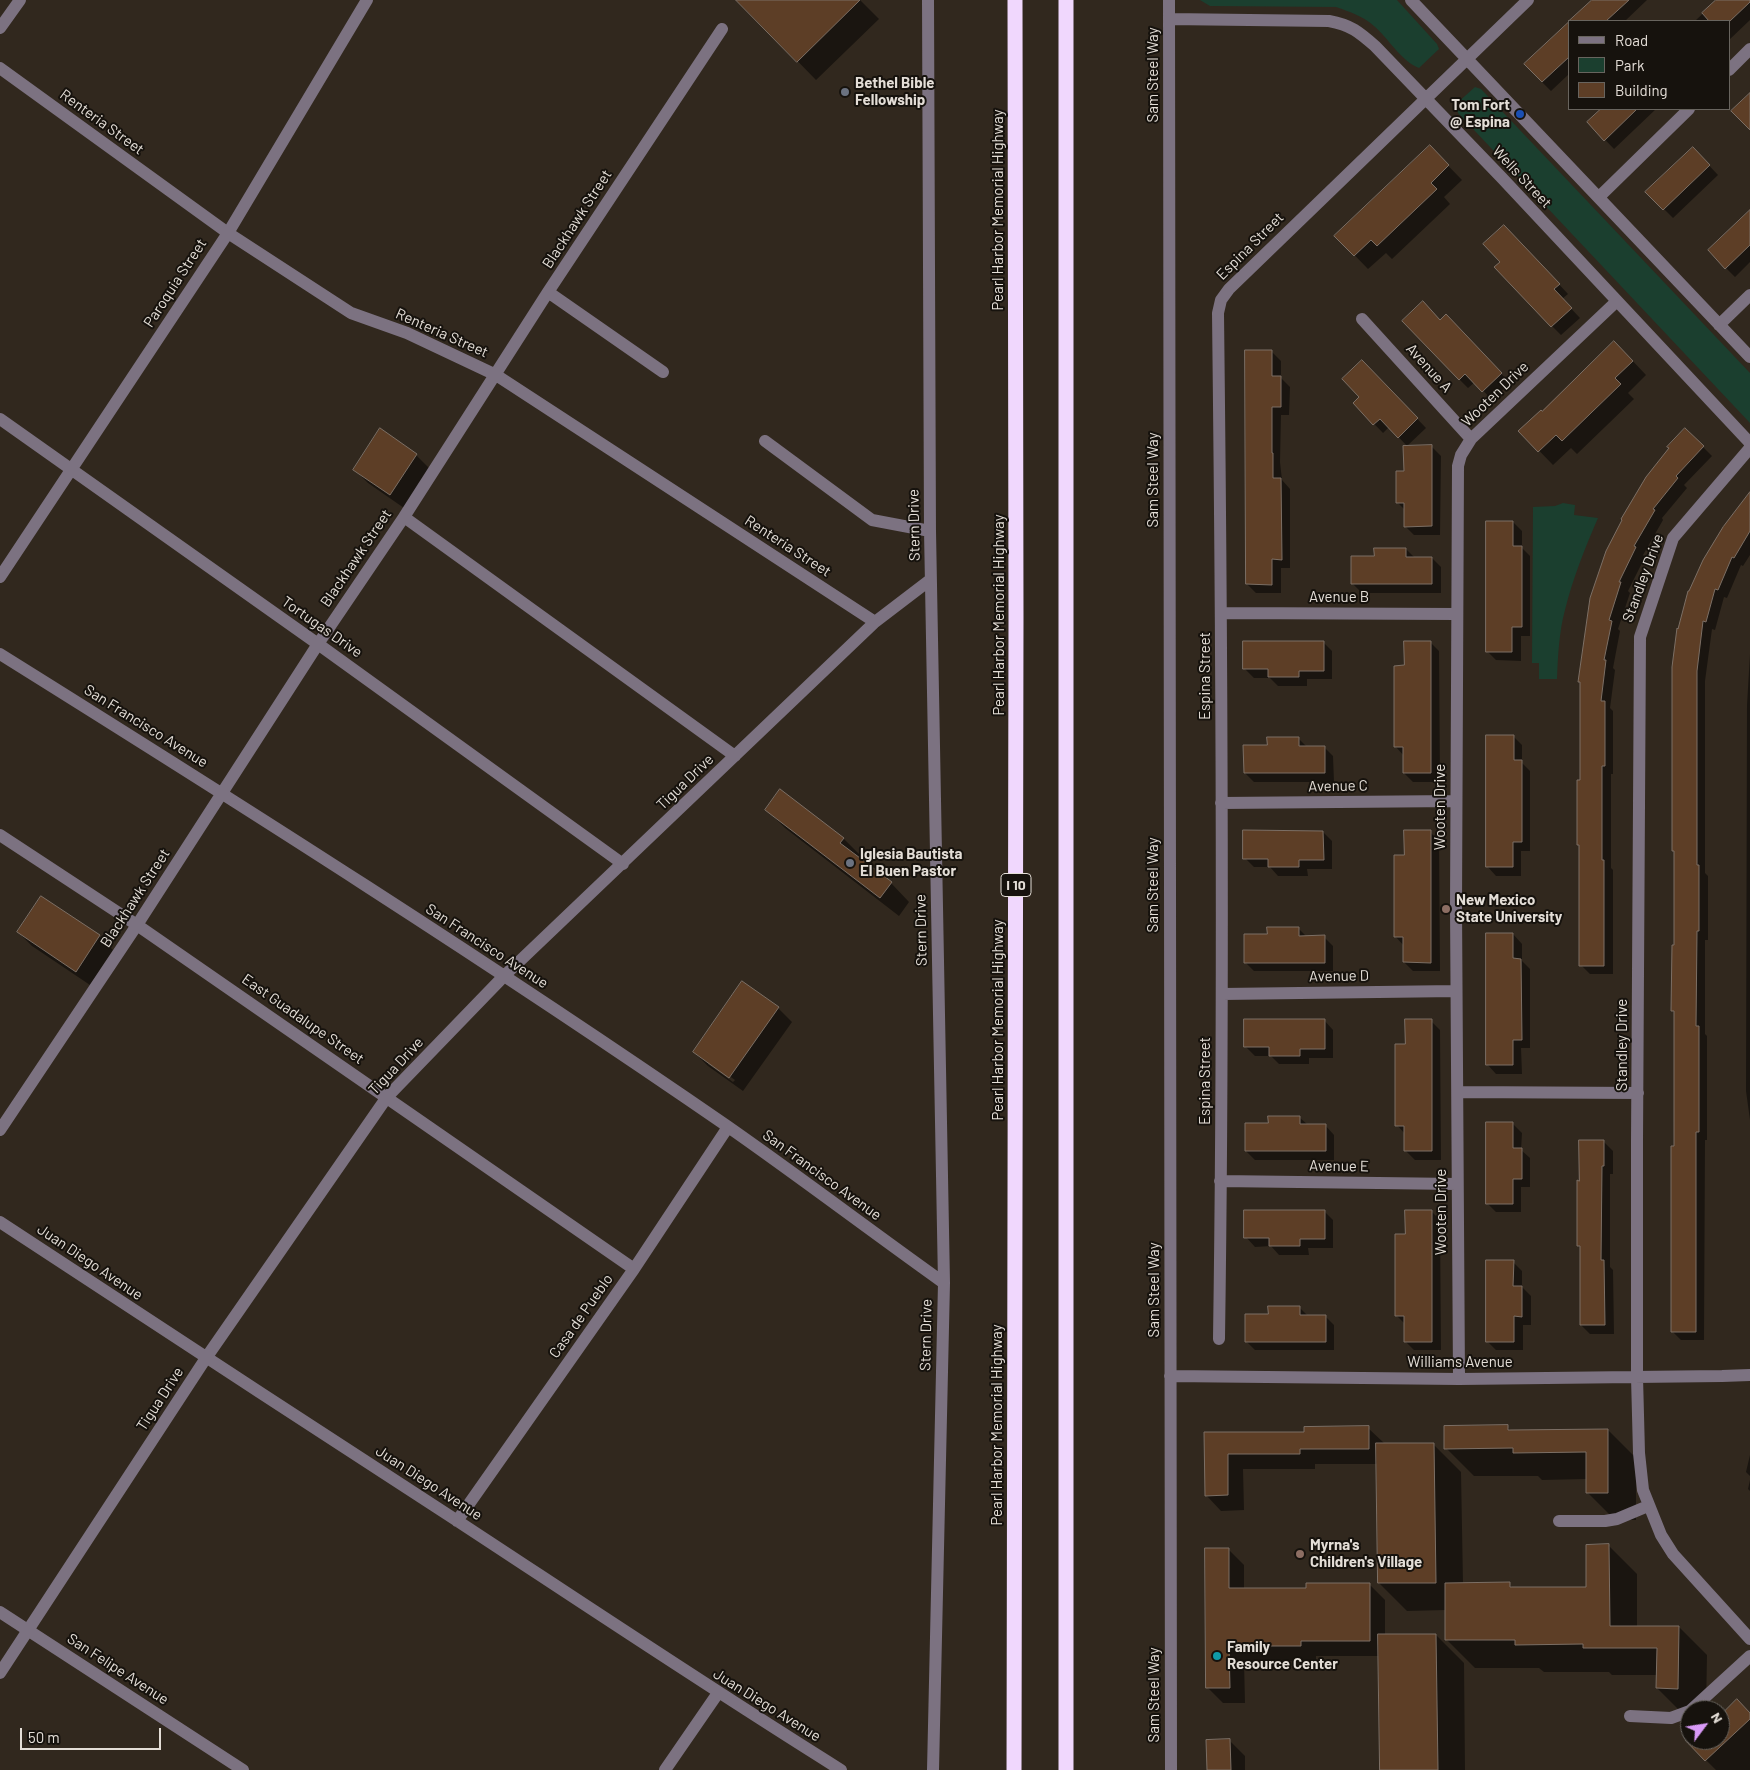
<!DOCTYPE html>
<html>
<head>
<meta charset="utf-8">
<style>
	body { margin:0 }
	#map { position:relative; width:1750px; height:1770px; overflow:hidden; background:#31281e; font-family:Barlow,sans-serif }
	canvas { display:block }
	.legend { position:absolute; left:1568px; top:20px; width:162px; height:90px; box-sizing:border-box; background:#16120d; border:1px solid #68645e; margin:0; padding:6px 9px; list-style:none; font-size:15px; color:#e4ded7 }
	.legend li { display:flex; align-items:center; gap:10px; height:25px }
	.legend b { width:25px; border:1px solid #68645e }
	.north { position:absolute; left:1680px; top:1700px; width:50px; height:50px; box-sizing:border-box; background:#16120d; border:1px solid #68645e; border-radius:50%; rotate:59deg; font-size:14px; font-weight:700; line-height:20px; text-align:center; color:#e4ded7 }
	.north::after { content:''; display:block; margin:auto; width:18px; height:22px; background:#d99af7; clip-path:polygon(50% 0,100% 100%,50% 72%,0 100%) }
	.scale { position:absolute; left:20px; top:1728px; width:141px; height:22px; box-sizing:border-box; border:2px solid #e4ded7; border-top:0; padding-left:6px; font-size:15px; line-height:18px; white-space:nowrap; color:#e4ded7; -webkit-text-stroke:4px #16120d; paint-order:stroke }
</style>
</head>
<body>
<div id="map">
<canvas width="1750" height="1770"></canvas>
<ul class="legend">
<li><b style="height:6px;background:#7c7281"></b>Road</li>
<li><b style="height:14px;background:#1b3f2f"></b>Park</li>
<li><b style="height:14px;background:#5d3e26"></b>Building</li>
</ul>
<div class="north">N</div>
<div class="scale">50 m</div>
</div>
<script>
const ctx = document.querySelector('canvas').getContext('2d');
ctx.lineJoin = 'round';
function paint(path, color) {
  ctx.fillStyle = color;
  ctx.fill(path, 'evenodd');
}
function stroke(path, color, width, dash) {
  ctx.strokeStyle = color;
  ctx.lineWidth = width;
  ctx.lineCap = dash ? 'butt' : 'round';
  ctx.setLineDash(dash || []);
  ctx.stroke(path);
}
function label(font, color, halo, rows, align = 'center') {
  ctx.font = font + ' Barlow,sans-serif';
  ctx.lineWidth = 4;
  ctx.setLineDash([]);
  ctx.textBaseline = 'middle';
  ctx.strokeStyle = halo;
  ctx.fillStyle = color;
  for (const [text, x, y, turn = 0] of rows) {
    ctx.save();
    ctx.translate(x, y);
    ctx.rotate((+turn || 0) * Math.PI / 180);
    ctx.textAlign = isNaN(turn) ? turn : align;
    if (halo) ctx.strokeText(text, 0, 0);
    ctx.fillText(text, 0, 0);
    ctx.restore();
  }
}
paint(new Path2D(`
	M1397,0l40,44 2,5 -20,19c-18,-7 -30,-29 -45,-42 -11,-10 -24,-14 -38,-19l-126,-1 -10,-6z
	M1475,87l6,2 269,284v50l-292,-310 -2,-9z
	M1563,503l12,2 -1,10 24,3c-13,30 -25,60 -33,92 -6,22 -7,46 -8,69h-18v-16h-7l1,-156 22,-1z`), '#1b3f2f');
paint(new Path2D(`
	M738,0h122l19,19 -63,61z
	M1594,0h53l-22,21h-54z
	M1717,0h33v20l-21,20v-19h-34z
	M1569,24v50l-18,17 -9,-9z
	M1603,109h53l-42,40 -26,-27z
	M1430,147l32,33 -18,17 6,7 -58,55 -6,-6 -18,16 -32,-33z
	M1702,158l16,17 -45,43 -26,-26z
	M1750,212v50l-15,15 -9,-9z
	M1513,235l55,59 -6,5 18,19 -19,17 -9,-9 -50,-64z
	M1440,321l15,4 55,58 -18,17 -17,-18 -7,6 -9,-9z
	M1272,352l9,9v17l9,9 -1,28h-8l-1,47 2,18 8,9v79h-9v25h-25l-9,-9z
	M1628,356l18,19 -18,18 6,6 -57,55 -6,-6 -18,17 -33,-34 22,-18z
	M1362,361l64,67 -19,18 -18,-19 -6,6 -29,-30 7,-6z
	M1432,447l9,9 -1,79h-26l-9,-9v-16l-8,-8 8,-30z
	M1703,447l9,9 -28,29 3,3 -25,30 1,2 -20,35 2,2 -17,34 2,2 -12,36 2,2 -7,37 2,2 -5,38 3,3v63h-2v94l2,2v104h-23l-9,-9v-184l42,-261z
	M416,455l14,14 -26,39 -36,-25 -14,-14z
	M1750,497v58l-7,11 -2,-1 -14,33 -3,-1 -9,33 -3,-1 -7,52v192l3,3v64h-3v94l2,2v104h-2l-1,200h-23l-9,-9 3,-318 -2,-2 3,-64 -1,-95 -2,-2v-183z
	M1513,522l9,9v17l8,8v80h-9v25l-25,-1 -9,-9z
	M1406,549l9,9h17l9,9v26h-79l-10,-10 23,-26z
	M1323,642l9,9v28h-25v7h-29l-8,-8h-16l-10,-10z
	M1430,642l9,9 1,131h-27l-9,-9v-17l-8,-9 9,-80z
	M1750,654v466l-4,-29 1,-386z
	M1513,736l9,9v18l8,8v80h-9v25h-25l-9,-10z
	M1298,738l9,9h17l9,9 1,26h-80l-9,-9 23,-27z
	M781,791l63,48 18,18 -2,3 31,23 18,19 -10,14 -114,-88 -19,-19z
	M1323,832l9,9v28h-25l1,7h-30l-8,-9h-16l-9,-9z
	M1430,832l9,9 1,130h-27l-9,-9v-16l-9,-10 10,-80z
	M41,898l58,38 14,14 -23,35 -58,-39 -14,-14z
	M1298,928l9,9h17l9,9v25h-79l-9,-9 23,-26z
	M1513,934l9,10v17l8,8v79h-9l1,26h-26l-9,-10z
	M778,1008l14,14 -49,69 -35,-25 -14,-14zM708,1061l27,19 -2,2 -25,-18z
	M1324,1020l9,10v28h-24v6h-30l-8,-8h-16l-9,-9z
	M1431,1021l9,9 1,130h-26l-9,-9 -1,-17 -8,-9 9,-80z
	M1299,1117l9,8h17l9,10v25h-79l-9,-9 23,-26z
	M1512,1123l10,10 -1,17 9,8v29h-9v25h-25l-9,-9z
	M1604,1142l9,9v23h-3v93l3,3 1,64h-24l-9,-9v-77l-3,-3 3,-63z
	M1324,1211l9,9v28h-25l1,7h-30l-8,-9 -16,1 -9,-10z
	M1431,1211l9,9 1,130h-27l-9,-9v-17l-8,-8 9,-81z
	M1513,1262l9,9v16l9,9v29h-8v25h-27l-9,-9z
	M1299,1307l9,9h17l9,9v25h-79l-9,-9 23,-26z
	M1507,1427l5,4 96,-1 28,28v62h-21l-28,-28v-13l-45,1 -4,-4h-64l-28,-28z
	M1368,1428l16,15 49,1 28,28 2,112h46l5,5 74,-1 21,-42 28,28v53h42l28,28 -1,55h-16l-5,6 -28,-28 1,-13h-46l-3,-3h-65l-5,-4h-64l-28,-28 -1,-30 -39,1 -28,-28 -1,-119h-63v5h-72l1,41 -23,1 -15,-16 -1,-62h101z
	M1750,1455v21l-4,-4z
	M1750,1480v11l-2,-2z
	M1228,1549l16,16v25l63,-1 62,-5 16,16v35h51l28,28 1,107h-84l-1,-114h-64v5h-72l1,42h-22l-16,-16z
	M1750,1714v56h-34l-10,-10 -10,-20h24v-23z
	M1230,1741l15,15v14h-37z`), '#0007');
const building = new Path2D(`
	M736,0h124l-63,62z
	M1592,0h37l-23,21h-37z
	M1716,0h34v2l-20,19h-21l-7,-8z
	M1569,22v35l-27,25 -18,-18z
	M1750,93v37l-19,-19z
	M1601,109h36l-33,32 -17,-19z
	M1430,145l19,20 -18,18 6,6 -60,57 -6,-6 -17,16 -20,-20z
	M1693,147l17,18 -47,45 -18,-18z
	M1750,210v35l-25,24 -17,-19z
	M1504,225l56,59 -6,5 18,19 -21,19 -57,-60 6,-5 -17,-18z
	M1423,301l17,19 6,-6 56,59 -20,19 -17,-18 -6,6 -57,-59z
	M1614,341l19,20 -18,17 6,6 -59,57 -6,-6 -18,17 -20,-21 23,-21 1,1z
	M1245,350h27v26h9v31h-9v46h1v25h8l1,82 -10,-1v26l-26,-1z
	M1362,360l56,58 -20,20 -18,-19 -7,6 -20,-22 6,-6 -17,-18z
	M380,428l37,26 -27,41 -37,-25z
	M1685,428l19,18 -28,30 2,2 -25,31 2,1 -21,36 2,1 -17,35h2l-12,38 3,1 -8,39h2l-5,41h4v65h-3v94h2v106h-25v-121h-2v-65h3v-98h-2l12,-84 16,-47 16,-31 -1,-1 25,-42 23,-29 -2,-1z
	M1432,445v81l-28,1v-24h-8v-32h8l-1,-25z
	M1750,492v39l-16,27 -2,-1 -14,33 -3,-1 -9,33 -3,-1 -6,50v194h2v66h-2l-1,95h3v106h-3v200h-25v-186h3v-135h-3l1,-66h2v-94h-2v-184l5,-39 1,1 10,-38h1l14,-31 20,-33z
	M1486,521h27v25h9v81h-10v25h-26z
	M1374,548h32v9h26v27h-81v-28h23z
	M1243,641h81v30h-25v6h-31v-8h-25z
	M1404,641h27v132h-28v-26h-9v-81l10,-1z
	M1486,735h28v25h8v82h-9v25h-27z
	M1267,737h32v9h26v27h-81l-1,-28h24z
	M780,789l64,49 -4,5 52,39 -12,16 -115,-88z
	M1243,830l80,1 1,29h-25v7h-31v-8h-25z
	M1404,830h27v133l-28,-1v-25h-9v-82h10z
	M41,896l59,39 -24,37 -59,-40z
	M1267,927h32v9l26,-1v28h-81v-29h23z
	M1486,933h27v25l8,1 1,81h-9v25h-27z
	M742,981l37,26 -50,71 -36,-26z
	M1244,1019h81v30h-25v7h-31v-9h-25z
	M1405,1019h27v132h-28v-25h-9v-82h10z
	M1268,1116h32v8h26v27h-81v-28h23z
	M1486,1122h27v26h9v31h-9v25h-27z
	M1579,1140h25v26h-2l-1,94h3l1,65h-25v-79h-3v-66l2,1z
	M1244,1210h81v29h-25v7h-31v-8h-25z
	M1405,1210h27v132h-28v-26h-9v-82h10z
	M1486,1260h28l-1,26h9v31l-8,-1v26h-28z
	M1268,1306h32v9h26v27h-81v-28h23z
	M1508,1425v5l100,-1v64h-22v-41l-73,1v-5l-69,1v-23z
	M1369,1426v23h-69v5h-72v41l-23,1 -1,-64h100v-5z
	M1376,1443h58l2,140h-58z
	M1609,1544l1,82h69l-1,63 -22,-1 1,-40h-74v-4l-68,1v-5h-70v-57l65,-1v5h76v-42z
	M1205,1548h24v40h77v-5h64v58h-69v5h-72l1,42h-24z
	M1378,1634h58l2,136h-58z
	M1737,1699l13,14v6l-45,42 -20,-21h35v-24z
	M1230,1739l1,31h-24l-1,-30z`);
paint(building, '#5d3e26');
stroke(building, '#7c6f65', 1);
stroke(new Path2D(`
	M928,0l2,531 14,752 -11,487
	M1169,0l2,1770
	M1411,0l339,357
	M1169,19l160,2c22,4 30,11 46,25l127,132 248,265
	M0,28l20,-28
	M0,68l228,165 123,80 56,20 89,42 379,247
	M1729,70l21,-21
	M1599,197l90,-88
	M548,292l115,80
	M1362,319l109,120
	M1719,325l31,-30
	M0,419l318,225 305,220
	M765,441l107,79 58,11
	M1750,448l-77,90 -33,99 -3,504v236l2,76 4,37 18,45 12,19 77,85
	M404,517l331,239
	M0,577l228,-344 139,-233
	M1222,613l235,1
	M0,654c245,153 489,308 727,472 73,51 144,105 217,157
	M1221,803l235,-2
	M0,835l137,90 497,344
	M1222,994l234,-3
	M1458,1092l180,1
	M0,1130l137,-205 181,-281 86,-127 144,-225 174,-263
	M1220,1181l237,3
	M0,1222c151,100 304,199 456,298 128,84 255,169 385,250
	M1219,1339c5,-342 3,-684 -1,-1026l3,-13 8,-11 299,-289
	M1170,1376l289,3 263,-3 28,-1
	M1459,1379l-3,-472 2,-441 3,-11 10,-16 146,-138
	M457,1521l177,-252 94,-142
	M1559,1521h46l12,-2 31,-13
	M0,1612l243,158
	M0,1673l206,-315 181,-261 117,-121 371,-354 55,-42
	M1691,1710l59,-54
	M1630,1716l41,2 19,-7
	M665,1770l53,-77`), '#7c7281', 12);
stroke(new Path2D(`
	M1066,0v1770
	M1014,1770l2,-1152 -1,-618`), '#f0d7fd', 15);
for (const [x, y, r, color] of [
	[845,92,5,"#6b7280"],
	[1520,114,5,"#1a4fb4"],
	[850,863,5,"#6b7280"],
	[1446,909,5,"#8d6e63"],
	[1300,1554,5,"#8d6e63"],
	[1217,1656,5,"#0f9aa8"]
]) {
  const dot = new Path2D();
  dot.arc(x, y, r, 0, 2 * Math.PI);
  ctx.fillStyle = color;
  ctx.fill(dot);
  stroke(dot, '#16120d', 2);
}
for (const [x, y, w] of [
	[1016,885,30]
]) {
  const box = new Path2D();
  box.roundRect(x - w / 2, y - 11.5, w, 23, 4);
  ctx.fillStyle = '#16120d';
  ctx.fill(box);
  stroke(box, '#e4ded7', 1);
}
label('bold 14px', '#e4ded7', null, [
	["I 10",1016,885]
]);
label('15px', '#e4ded7', '#16120d', [
	["Sam Steel Way",1153,75,-90],
	["Renteria Street",102,122,36],
	["Wells Street",1522,177,47],
	["Pearl Harbor Memorial Highway",998,210,-90],
	["Blackhawk Street",577,219,-57],
	["Espina Street",1250,246,-45],
	["Paroquia Street",175,283,-57],
	["Renteria Street",442,333,24],
	["Avenue A",1429,368,48],
	["Wooten Drive",1495,394,-44],
	["Sam Steel Way",1153,480,-90],
	["Stern Drive",914,525,-91],
	["Renteria Street",788,546,33],
	["Blackhawk Street",356,558,-56],
	["Standley Drive",1643,578,-70],
	["Avenue B",1339,597],
	["Pearl Harbor Memorial Highway",999,615,-90],
	["Tortugas Drive",322,627,35],
	["Espina Street",1205,676,-90],
	["San Francisco Avenue",146,726,32],
	["Tigua Drive",685,782,-44],
	["Avenue C",1338,786,-1],
	["Wooten Drive",1440,807,-90],
	["Sam Steel Way",1153,885,-90],
	["Blackhawk Street",135,898,-57],
	["Stern Drive",921,930,-91],
	["San Francisco Avenue",487,946,33],
	["Avenue D",1339,976,-1],
	["East Guadalupe Street",303,1019,35],
	["Pearl Harbor Memorial Highway",998,1020,-90],
	["Standley Drive",1622,1045,-90],
	["Tigua Drive",396,1066,-47],
	["Espina Street",1205,1081,-90],
	["Avenue E",1339,1166,1],
	["San Francisco Avenue",822,1175,36],
	["Wooten Drive",1441,1212,-90],
	["Juan Diego Avenue",90,1262,34],
	["Sam Steel Way",1154,1290,-90],
	["Casa de Pueblo",581,1316,-55],
	["Stern Drive",926,1335,-89],
	["Williams Avenue",1460,1362],
	["Tigua Drive",160,1399,-57],
	["Pearl Harbor Memorial Highway",997,1425,-90],
	["Juan Diego Avenue",429,1483,33],
	["San Felipe Avenue",118,1669,33],
	["Sam Steel Way",1154,1695,-90],
	["Juan Diego Avenue",767,1705,32]
]);
label('bold 15px', '#e4ded7', '#16120d', [
	["Bethel Bible",855,83],
	["Fellowship",855,100],
	["Tom Fort",1510,105,"right"],
	["@ Espina",1510,122,"right"],
	["Iglesia Bautista",860,854],
	["El Buen Pastor",860,871],
	["New Mexico",1456,900],
	["State University",1456,917],
	["Myrna's",1310,1545],
	["Children's Village",1310,1562],
	["Family",1227,1647],
	["Resource Center",1227,1664]
], 'left');
</script>
</body>
</html>
